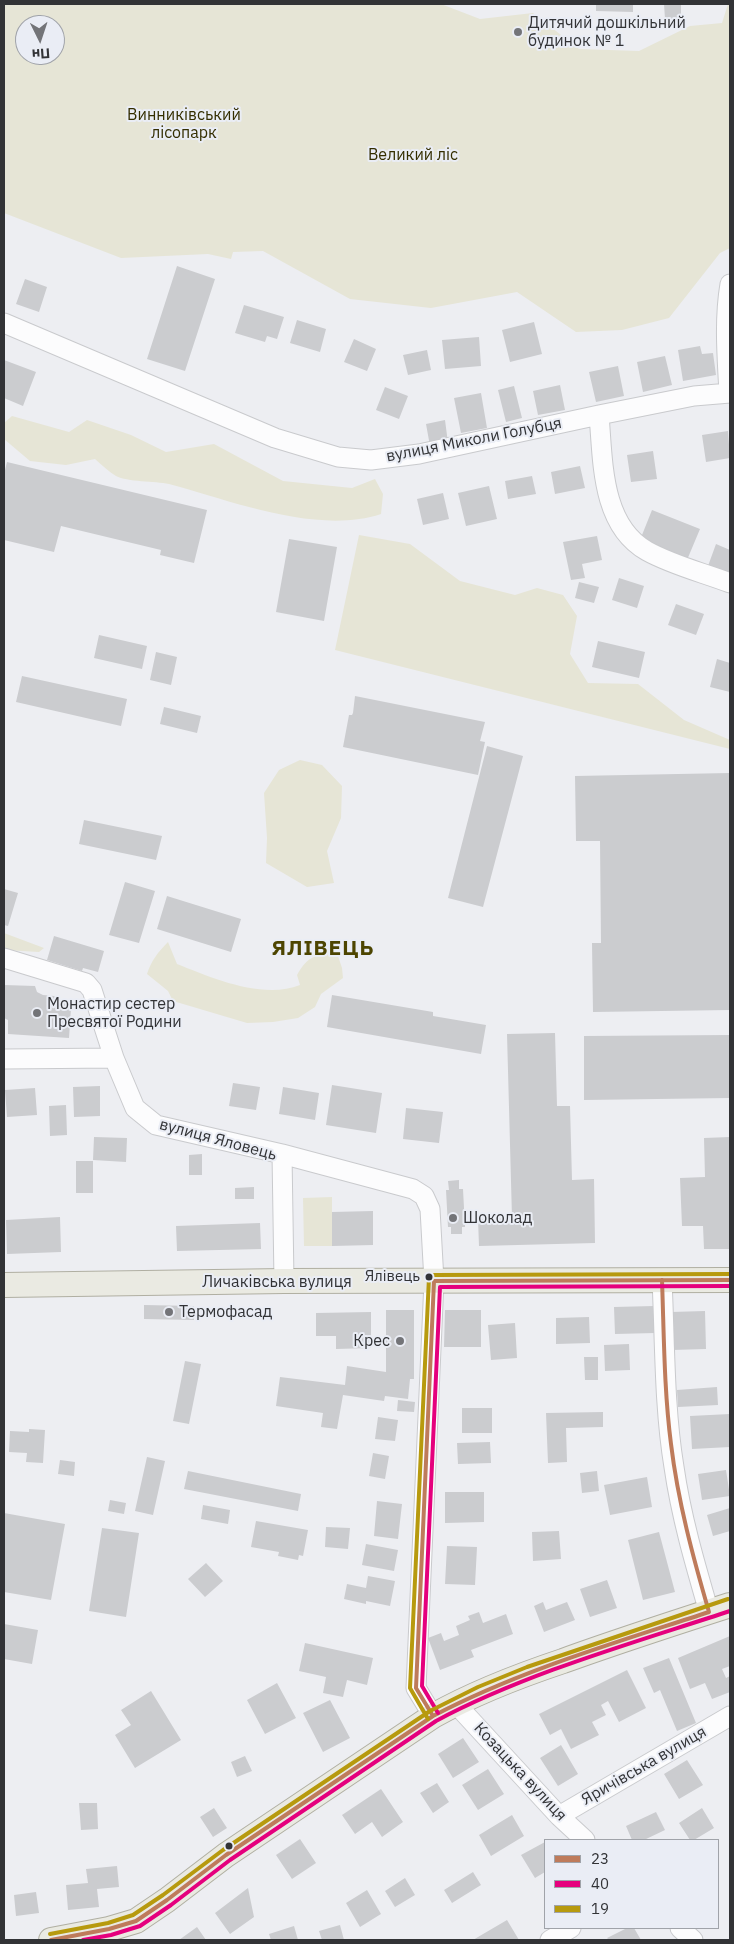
<!DOCTYPE html>
<html>
<head>
<meta charset="utf-8">
<style>
	body { margin:0 }
	#map { position:relative; width:734px; height:1944px; overflow:hidden; background:#edeef2; font-family:"IBM Plex Sans",sans-serif }
	canvas { display:block }
	.frame { position:absolute; inset:0; border:5px solid #323336; pointer-events:none }
	.legend { position:absolute; left:544px; top:1839px; width:175px; height:90px; box-sizing:border-box; background:#eaedf5; border:1px solid #a0a3a9; margin:0; padding:6px 9px; list-style:none; font-size:15px; color:#323336 }
	.legend li { display:flex; align-items:center; gap:10px; height:25px }
	.legend b { width:25px; border:1px solid #a0a3a9 }
	.north { position:absolute; left:15px; top:15px; width:50px; height:50px; box-sizing:border-box; background:#eaedf5; border:1px solid #a0a3a9; border-radius:50%; rotate:176deg; font-size:14px; font-weight:700; line-height:20px; text-align:center; color:#323336 }
	.north::after { content:''; display:block; margin:auto; width:18px; height:22px; background:#737478; clip-path:polygon(50% 0,100% 100%,50% 72%,0 100%) }
</style>
</head>
<body>
<div id="map">
<canvas width="734" height="1944"></canvas>
<div class="frame"></div>
<ul class="legend">
<li><b style="height:6px;background:#be7b5b"></b>23</li>
<li><b style="height:6px;background:#e5007d"></b>40</li>
<li><b style="height:6px;background:#b79a0e"></b>19</li>
</ul>
<div class="north">Пн</div>
</div>
<script>
const ctx = document.querySelector('canvas').getContext('2d');
ctx.lineJoin = 'round';
function paint(path, color) {
  ctx.fillStyle = color;
  ctx.fill(path, 'evenodd');
}
function stroke(path, color, width, dash) {
  ctx.strokeStyle = color;
  ctx.lineWidth = width;
  ctx.lineCap = dash ? 'butt' : 'round';
  ctx.setLineDash(dash || []);
  ctx.stroke(path);
}
function label(font, color, halo, rows, align = 'center') {
  ctx.font = font + ' "IBM Plex Sans",sans-serif';
  ctx.lineWidth = 4;
  ctx.setLineDash([]);
  ctx.textBaseline = 'middle';
  ctx.strokeStyle = halo;
  ctx.fillStyle = color;
  for (const [text, x, y, turn = 0] of rows) {
    ctx.save();
    ctx.translate(x, y);
    ctx.rotate((+turn || 0) * Math.PI / 180);
    ctx.textAlign = isNaN(turn) ? turn : align;
    if (halo) ctx.strokeText(text, 0, 0);
    ctx.fillText(text, 0, 0);
    ctx.restore();
  }
}
paint(new Path2D(`
	M4,4h437l39,15 53,-6 46,36 60,2 51,-25 32,-3 6,-19h2v244l-10,5 -51,65 -47,12 -46,2 -59,-40 -86,16 -81,-9 -87,-48 -30,1 -2,7 -23,-5 -87,4 -117,-45zM25,25h30v30h-30z
	M12,416l57,16 18,-12 44,15 35,17 48,-8 69,37 69,7 23,-9 8,15 -2,20c-63,21 -149,-13 -212,-30 -14,-3 -42,-2 -53,-8 -7,-4 -14,-11 -21,-17l-29,6 -36,-4 -26,-22v-16z
	M359,535l51,9 50,37 55,14 22,-7 26,7 14,21 -7,38 18,29 50,1 46,36 46,20v9l-395,-99z
	M300,760l22,5 20,21 -1,32 -14,33 7,32 -27,4 -41,-24 1,-25 -3,-45 15,-23z
	M4,933l40,15 -5,4 -35,-2z
	M168,942l9,22c35,14 86,36 123,21l-3,-10c11,-20 19,-20 40,-22l5,15 1,10 -22,16 -6,13 -17,11 -25,4 -26,1 -74,-22 -5,-10 -21,-17c4,-13 11,-22 21,-32z
	M332,1197v49h-28l-1,-48z`), '#e6e5d6');
paint(new Path2D(`
	M596,4h37v8l-37,-1z
	M664,4h17v15h-16z
	M177,266l38,13 -30,92 -38,-12z
	M25,279l22,8 -8,25 -23,-8z
	M244,305l40,12 -7,22 -10,-3 -2,6 -30,-9z
	M297,320l29,9 -6,23 -30,-9z
	M534,322l8,32 -32,8 -8,-32z
	M479,337l2,29 -36,3 -3,-29z
	M354,339l22,10 -9,22 -23,-9z
	M700,346l2,8 11,-1 3,22 -33,6 -5,-31z
	M427,350l4,20 -23,5 -5,-20z
	M665,356l7,29 -29,7 -6,-30z
	M4,360l32,12 -13,34 -19,-8z
	M618,366l6,30 -28,6 -7,-30z
	M560,385l5,25 -27,5 -5,-24z
	M514,386l8,32 -16,4 -8,-32z
	M385,387l23,9 -9,23 -23,-9z
	M481,393l6,35 -26,5 -7,-35z
	M445,420l3,23 -18,3 -4,-22z
	M728,431l2,27 -24,4 -4,-27z
	M653,451l4,28 -26,3 -4,-27z
	M7,462l200,48 -13,53 -34,-8 1,-5 -100,-24 -7,26 -50,-12v-66z
	M580,466l5,22 -30,6 -4,-22z
	M532,476l4,18 -28,5 -3,-18z
	M489,486l8,33 -31,7 -8,-33z
	M443,493l6,26 -26,6 -6,-26z
	M652,510l48,19 -13,31 -47,-20z
	M597,536l5,24 -20,4 3,14 -14,2 -8,-38z
	M289,539l48,8 -13,74 -48,-9z
	M716,544l14,6v25l-22,-9z
	M619,578l25,8 -7,22 -25,-8z
	M579,582l20,5 -5,16 -19,-5z
	M676,604l28,10 -8,21 -28,-10z
	M99,635l48,11 -5,23 -48,-11z
	M598,641l47,11 -6,26 -47,-11z
	M156,652l21,5 -6,28 -21,-5z
	M717,659l13,4v29l-20,-5z
	M22,676l105,23 -6,27 -105,-24z
	M355,696l130,26 -5,19 5,1 -7,33 -135,-28 6,-32h3l1,-2z
	M164,707l37,9 -4,17 -37,-9z
	M487,746l36,10 -40,151 -35,-9z
	M730,773v237l-137,2 -1,-69h9l-1,-102h-24l-1,-65z
	M84,820l78,16 -6,24 -77,-16z
	M125,882l30,9 -16,52 -30,-8z
	M4,889l14,4 -10,33 -4,-1z
	M167,896l74,23 -10,33 -74,-23z
	M54,936l50,15 -6,21 -15,-4 -1,3 -35,-11z
	M4,985l31,1 2,6 6,3 11,1 17,12 -2,30 -61,-4v-14l-4,-2z
	M332,995l101,17v4l53,9 -5,29 -154,-27z
	M555,1033l2,73h13l2,74 22,-1 1,64 -116,3 -1,-27 34,-1 -5,-184z
	M730,1035v63l-146,2v-64z
	M233,1083l27,4 -4,23 -27,-4z
	M332,1085l50,8 -6,40 -50,-8z
	M100,1086v30l-26,1 -1,-30z
	M283,1087l36,6 -4,27 -36,-6z
	M35,1088l2,27 -30,2 -2,-27z
	M66,1105l1,30 -17,1 -1,-30z
	M406,1108l37,4 -4,31 -36,-4z
	M94,1137l33,1 -1,24 -33,-2z
	M730,1137v112h-26l-1,-23h-21l-2,-48 25,-1 -1,-39z
	M202,1154v21h-13v-20z
	M76,1161h17v32h-17z
	M459,1180v9h4l2,38h-3v7h-11v-7h-3l-2,-37h3l-1,-9z
	M254,1187v12h-19v-11z
	M373,1211v34l-41,1v-34z
	M60,1217l1,35 -54,2 -1,-34z
	M260,1223l1,26 -84,2 -1,-25z
	M144,1305l50,1v14l-50,-1z
	M654,1306l1,27 -40,1 -1,-27z
	M386,1310h28v69h-4l-2,20 -23,-3 -1,5 -41,-6 -6,34 -16,-2 2,-14 -47,-7 4,-29 65,8 2,-19 39,6z
	M445,1310h36v37h-37z
	M705,1311l1,38 -34,1 -1,-38z
	M371,1312v36l-35,1v-13h-20v-23z
	M589,1317l1,26 -34,1v-26z
	M515,1323l2,35 -26,2 -3,-35z
	M629,1344l1,26 -25,1 -1,-26z
	M584,1357h14v23h-13z
	M185,1361l16,3 -12,60 -16,-3z
	M717,1387l1,18 -40,2 -1,-17z
	M398,1400l17,2 -1,10 -17,-1z
	M462,1408h30v25h-30z
	M603,1412v15l-37,1 1,34 -19,1 -2,-50z
	M730,1414v33l-38,2 -2,-33z
	M378,1417l20,3 -3,21 -20,-2z
	M29,1429l16,1 -2,33 -17,-1 1,-9 -18,-1 1,-21 19,1z
	M490,1442l1,21 -33,1 -1,-21z
	M373,1453l16,3 -4,23 -16,-3z
	M147,1457l18,4 -12,54 -18,-4z
	M60,1460l15,2 -1,14 -16,-2z
	M726,1470l4,26 -28,4 -4,-26z
	M188,1471l113,23 -3,17 -114,-22z
	M597,1471l2,20 -17,2 -2,-20z
	M647,1477l5,30 -42,8 -6,-30z
	M445,1492h39v30l-39,1z
	M110,1500l16,3 -2,11 -16,-3z
	M377,1501l25,3 -4,35 -24,-3z
	M203,1505l27,5 -2,14 -27,-5z
	M730,1508v23l-17,5 -6,-21z
	M4,1513l61,11 -14,76 -47,-8z
	M256,1521l52,9 -5,26 -4,-1 -1,5 -20,-4 1,-4 -28,-5z
	M326,1527l24,1 -2,21 -23,-2z
	M102,1528l37,5 -13,84 -37,-6z
	M559,1531l2,28 -28,2 -1,-29z
	M659,1532l16,60 -32,8 -15,-60z
	M366,1544l32,6 -4,21 -32,-6z
	M447,1546l30,1 -2,38 -30,-1z
	M206,1563l17,18 -18,16 -17,-18z
	M368,1576l27,5 -5,25 -24,-5v3l-22,-5 3,-15 19,4z
	M607,1580l10,28 -27,9 -10,-28z
	M543,1602l3,8 21,-8 8,18 -31,12 -10,-26z
	M479,1612l4,11 23,-9 7,20 -42,16 3,7 -34,13 -12,-32 13,-5 3,8 15,-6 -3,-9 14,-6 -2,-4z
	M4,1624l34,6 -6,34 -28,-5z
	M730,1636v30l-8,3 4,9 4,-2v16l-18,7 -7,-16 -15,6 -12,-31z
	M305,1643l68,15 -6,27 -20,-5 -4,17 -20,-4 3,-16 -27,-6z
	M669,1658l27,65 -19,8 -17,-41 -6,3 -11,-25z
	M627,1670l19,38 -27,14 -11,-21 -7,4 5,10 -14,7 7,13 -28,14 -10,-20 -11,6 -11,-21z
	M277,1683l19,35 -31,16 -18,-34z
	M151,1691l30,49 -46,28 -20,-33 16,-10 -10,-15z
	M330,1700l20,38 -27,14 -20,-39z
	M463,1738l16,24 -26,16 -15,-24z
	M561,1745l17,29 -20,12 -18,-28z
	M245,1756l7,15 -15,6 -6,-15z
	M687,1760l16,25 -24,14 -15,-25z
	M488,1769l16,25 -26,16 -16,-25z
	M437,1783l12,19 -16,11 -13,-20z
	M381,1789l22,33 -21,15 -10,-15 -17,12 -13,-19z
	M79,1803h18l1,26 -17,1z
	M214,1808l13,20 -14,9 -13,-20z
	M702,1808l12,20 -20,12h-4l-11,-17z
	M656,1812l9,18 -21,10h-12l-6,-14z
	M512,1815l12,21 -33,20 -12,-21z
	M300,1839l16,24 -24,16 -16,-24z
	M545,1842v30l-10,6 -14,-23z
	M117,1866l2,21 -22,2 2,18 -31,3 -2,-25 22,-2 -2,-14z
	M473,1872l8,13 -29,18 -8,-13z
	M405,1878l10,17 -20,12 -10,-16z
	M248,1888l6,29 -24,17 -15,-21z
	M367,1890l14,24 -21,13 -14,-24z
	M36,1892l3,21 -23,3 -2,-21z
	M507,1920l12,20h-46l5,-3z
	M340,1925l4,15h-22l-3,-9z
	M294,1926l4,14h-27l-2,-6z
	M197,1927l9,13h-27z
	M627,1928h7l7,12h-32l-2,-2z`), '#cbcccf');
const minor = new Path2D(`
	M4,323l271,115 63,19 33,3 48,-6 180,-39 95,-19 36,-3
	M729,393c-2,-37 -5,-73 1,-109
	M599,415c4,46 2,110 48,136 25,14 57,22 83,32
	M4,958l82,25 6,7 22,68 21,50 21,17 126,29 131,35 11,7 6,13 4,72 -18,407 17,28
	M4,1059l110,-1
	M282,1154l2,127
	M662,1280c3,62 2,126 12,187 7,49 21,97 35,145
	M455,1703l104,113 26,24
	M559,1816l171,-100
	M680,1928l13,12
	M550,1940l21,-12`);
const major = new Path2D(`
	M4,1285l280,-4 446,-1
	M51,1940l58,-11 27,-8 31,-21 59,-45 207,-139c41,-23 85,-40 130,-55 55,-20 111,-38 167,-56`);
stroke(minor, '#c9cacd', 21);
stroke(major, '#b0afa2', 26);
stroke(minor, '#fcfcfd', 19);
stroke(major, '#eaeae2', 24);
stroke(new Path2D(`
	M433,1716l-17,-28 18,-407 296,-1
	M51,1940l58,-11 27,-8 31,-21 59,-45 207,-139c88,-46 182,-73 276,-104 -16,-55 -31,-110 -38,-168 -7,-54 -7,-109 -9,-164`), '#be7b5b', 4);
stroke(new Path2D(`
	M438,1713l-16,-27 18,-399 290,-1
	M83,1940l28,-5 29,-9 31,-21 59,-45 206,-139c90,-48 197,-78 294,-110`), '#e5007d', 4);
stroke(new Path2D(`
	M428,1719l-18,-31 19,-411 5,-2 296,-1
	M50,1934l58,-11 25,-8 30,-20 60,-45 207,-139 48,-24 49,-20 201,-68`), '#b79a0e', 4);
for (const [x, y, r, color] of [
	[518,32,5,"#737478"],
	[37,1013,5,"#737478"],
	[453,1218,5,"#737478"],
	[429,1277,4.5,"#323336"],
	[169,1312,5,"#737478"],
	[400,1341,5,"#737478"],
	[229,1846,4.5,"#323336"]
]) {
  const dot = new Path2D();
  dot.arc(x, y, r, 0, 2 * Math.PI);
  ctx.fillStyle = color;
  ctx.fill(dot);
  stroke(dot, '#eaedf5', 2);
}
label('15px', '#323336', '#eaedf5', [
	["Ялівець",420,1277]
], 'right');
label('16px', '#323336', '#eaedf5', [
	["Дитячий дошкільний",528,23],
	["будинок № 1",528,41],
	["Монастир сестер",47,1004],
	["Пресвятої Родини",47,1022],
	["Шоколад",463,1218],
	["Термофасад",179,1312],
	["Крес",390,1341,"right"]
], 'left');
label('16px', '#342e00', '#eaedf5', [
	["Винниківський",184,115],
	["лісопарк",184,133],
	["Великий ліс",413,155]
]);
label('16px', '#323336', '#eaedf5', [
	["вулиця Миколи Голубця",474,440,-11],
	["вулиця Яловець",218,1140,15],
	["Личаківська вулиця",277,1282],
	["Яричівська вулиця",644,1766,-30],
	["Козацька вулиця",520,1772,47]
]);
ctx.letterSpacing = '1px';
label('bold 21px', '#4d4501', '#eaedf5', [
	["ЯЛІВЕЦЬ",323,949]
]);
ctx.letterSpacing = '0px';
</script>
</body>
</html>
